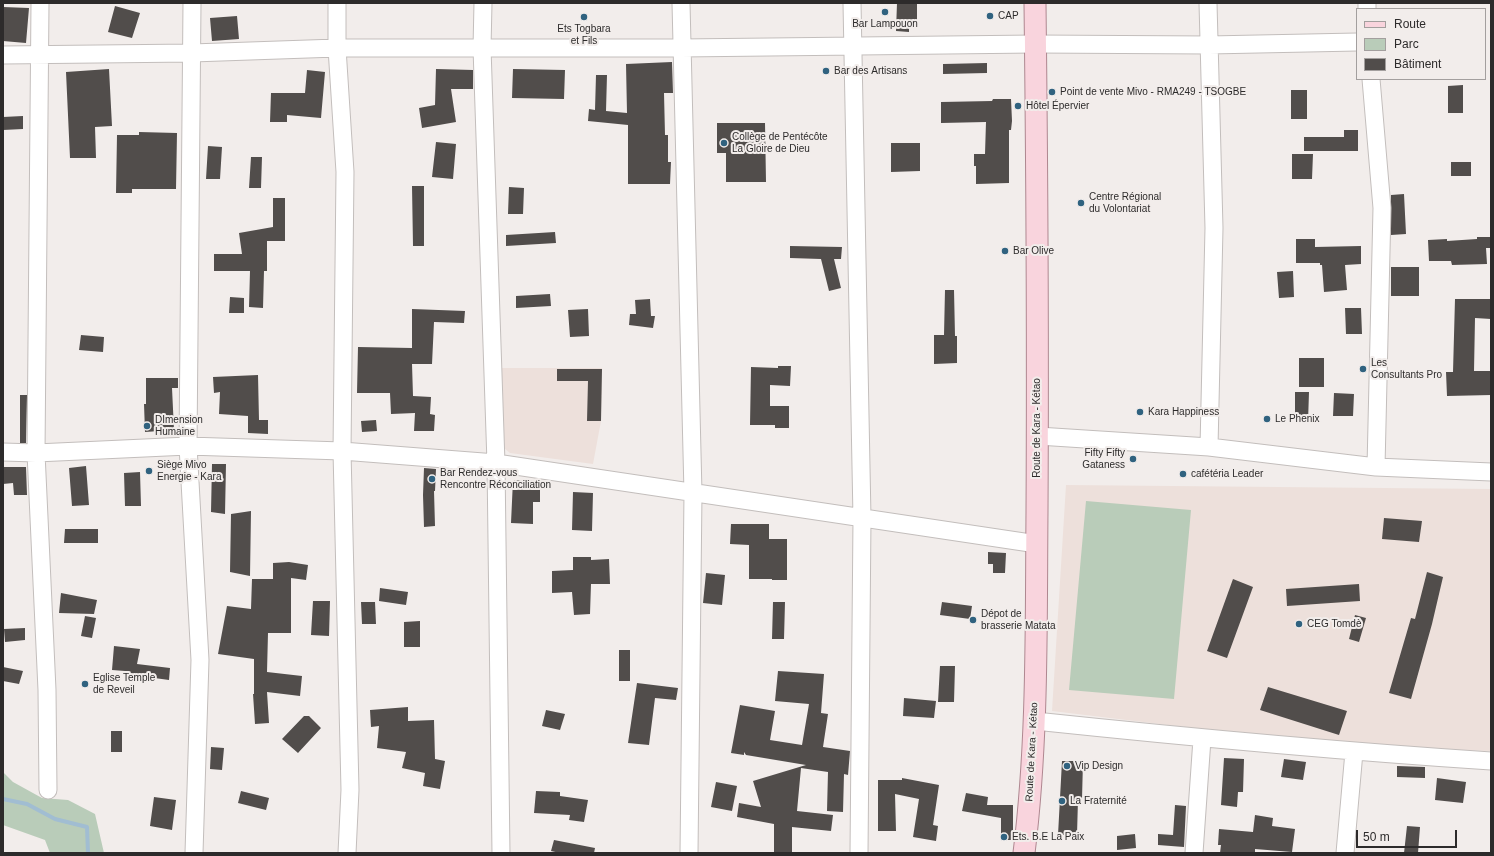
<!DOCTYPE html>
<html>
<head>
<meta charset="utf-8">
<style>
	body { margin:0 }
	#map { position:relative; width:1494px; height:856px; overflow:hidden; background:#f2edeb; font-family:Arial,sans-serif }
	canvas { display:block }
	.frame { position:absolute; inset:0; border:4px solid #2d2b2b; pointer-events:none }
	.legend { position:absolute; left:1356px; top:8px; width:130px; height:72px; box-sizing:border-box; background:#f2edeb; border:1px solid #a39f9e; margin:0; padding:5px 7px; list-style:none; font-size:12px; color:#2d2b2b }
	.legend li { display:flex; align-items:center; gap:8px; height:20px }
	.legend b { width:20px; border:1px solid #a39f9e }
	.scale { position:absolute; left:1356px; top:830px; width:101px; height:18px; box-sizing:border-box; border:2px solid #2d2b2b; border-top:0; padding-left:5px; font-size:12px; line-height:14px; white-space:nowrap; color:#2d2b2b; -webkit-text-stroke:3px #f2edeb; paint-order:stroke }
</style>
</head>
<body>
<div id="map">
<canvas width="1494" height="856"></canvas>
<div class="frame"></div>
<ul class="legend">
<li><b style="height:5px;background:#f9d4dd"></b>Route</li>
<li><b style="height:11px;background:#b9ccb9"></b>Parc</li>
<li><b style="height:11px;background:#514d4b"></b>Bâtiment</li>
</ul>
<div class="scale">50 m</div>
</div>
<script>
const ctx = document.querySelector('canvas').getContext('2d');
ctx.lineJoin = 'round';
function paint(path, color) {
  ctx.fillStyle = color;
  ctx.fill(path, 'evenodd');
}
function stroke(path, color, width, dash) {
  ctx.strokeStyle = color;
  ctx.lineWidth = width;
  ctx.lineCap = dash ? 'butt' : 'round';
  ctx.setLineDash(dash || []);
  ctx.stroke(path);
}
function label(font, color, halo, rows, align = 'center') {
  ctx.font = font + ' Arial,sans-serif';
  ctx.lineWidth = 4;
  ctx.setLineDash([]);
  ctx.textBaseline = 'middle';
  ctx.strokeStyle = halo;
  ctx.fillStyle = color;
  for (const [text, x, y, turn = 0] of rows) {
    ctx.save();
    ctx.translate(x, y);
    ctx.rotate((+turn || 0) * Math.PI / 180);
    ctx.textAlign = isNaN(turn) ? turn : align;
    if (halo) ctx.strokeText(text, 0, 0);
    ctx.fillText(text, 0, 0);
    ctx.restore();
  }
}
paint(new Path2D(`
	M501,368h101l-1,53 -8,43 -83,-11 -6,-5z
	M1066,485l425,4v262l-141,-4 -298,-36z`), '#ede0db');
paint(new Path2D(`
	M1086,501l105,9 -17,189 -105,-9z
	M3,772l10,10 29,16 26,2 27,14 9,39h-54l-5,-13 -42,-15z`), '#b9ccb9');
stroke(new Path2D(`
	M3,799l24,5 28,15 32,8 1,26`), '#a1bdd2', 4);
paint(new Path2D(`
	M897,3h20v24h-8v5l-13,-1z
	M115,6l25,7 -8,25 -24,-6z
	M3,7l26,1 -3,35 -23,-2z
	M237,16l2,23 -27,2 -2,-23z
	M672,62l1,31h-9l1,42h3v27h3l-1,22h-42v-59l-40,-4 1,-12 6,1 1,-35h11l-1,36 21,2 -1,-49z
	M987,63v10l-44,1v-10z
	M109,69l3,57 -17,1 1,31h-26l-4,-86z
	M436,69l37,1v19h-22l5,33 -34,6 -3,-20 16,-3z
	M513,69l52,1 -1,29 -52,-1z
	M307,70l18,2 -4,46 -34,-3v7h-17l1,-29h34z
	M1463,85v28h-15v-27z
	M1291,90h16v29h-16z
	M993,99h18l1,22 -1,9h-2v53l-33,1v-18h-2v-12h11l1,-32 -45,1v-21l51,-1z
	M23,116v13l-20,1v-13z
	M717,123h48l1,59h-40v-29h-9z
	M1344,130h14v21h-54v-14h40z
	M139,132l38,1 -1,56h-44v4h-16l1,-58h22z
	M436,142l20,2 -3,35 -21,-2z
	M891,143h29v28l-29,1z
	M208,146l14,1 -2,32h-14z
	M1292,154h21l-1,25h-20z
	M251,157h11l-1,31h-12z
	M1451,162h20v14h-20z
	M412,186h12v60h-11z
	M509,187l15,1 -1,26h-15z
	M1404,194l2,40 -15,1v-40z
	M273,198h12v43h-18v30h-3l-1,37 -14,-1 1,-36h-36v-17h28l-3,-21 34,-6z
	M555,232l1,11 -50,3v-11z
	M1477,237h14v11h-5l1,16 -35,1 -1,-4h-22l-1,-21 19,-1v2l30,-2z
	M1296,239h19v8l46,-1v18l-16,1 2,25 -23,2 -2,-27h-2v-2h-24z
	M790,246l52,1 -1,12h-7l7,29 -12,3 -8,-32 -31,-1z
	M1391,267h28v29h-28z
	M1293,271l1,26 -15,1 -2,-26z
	M945,290h9l1,46h2v27l-23,1v-29h10z
	M550,294l1,12 -35,2v-12z
	M230,297l14,1v15h-15z
	M650,299l1,17h4l-2,12 -24,-3 1,-11h6l-1,-14z
	M1455,299h36v20l-16,-1 -1,53h17v24l-44,1 -1,-24h7z
	M1345,308h16l1,26h-16z
	M412,309l53,2 -1,12 -30,-1 -2,42h-20l1,32 18,1 -1,17 5,1 -1,16h-20l1,-18 -24,1 -1,-21h-33l1,-46 54,1z
	M588,309l1,27 -19,1 -2,-27z
	M81,335l23,2 -1,15 -24,-2z
	M1299,358h25v29h-25z
	M778,366h13l-1,20 -20,-1v21h19v22h-14v-3h-25l1,-58 27,1z
	M557,369h45l-1,52h-14l1,-40h-31z
	M258,375l1,45h9v14l-20,-1v-17l-29,-2 1,-22 -6,1 -1,-16z
	M146,378h32v10h-6l2,42 -29,2 -1,-28h2z
	M1295,392h14l-1,30h-13z
	M1334,393l20,1 -1,22h-20z
	M20,395h7l-1,48h-6z
	M376,420l1,11 -15,1 -1,-11z
	M212,464h14l-1,50 -14,-2z
	M86,466l3,39 -17,1 -3,-38z
	M3,467h23l1,28h-13l-1,-12 -10,1z
	M424,468l12,1 -1,22h-1l1,35 -11,1 -1,-32z
	M140,472l1,34h-16l-1,-33z
	M513,480l27,1v21h-7v22l-22,-1z
	M573,492l20,1 -1,38 -20,-1z
	M251,511l-1,65 -20,-4 1,-58z
	M1384,518l38,3 -3,21 -37,-3z
	M731,524h38v15h18v41h-15v-1h-23v-34l-19,-1z
	M65,529h33v14h-34z
	M988,552l18,1 -1,20h-12v-9h-5z
	M573,557h18v3l18,-1 1,25h-19l-1,30 -16,1 -2,-23 -20,1v-22l21,-1z
	M289,562l19,3 -2,15 -15,-2v55h-23l-1,39 35,4 -2,20 -33,-4 2,31 -14,1 -2,-30h1v-35l-36,-5 9,-48 24,3 1,-30h21v-16z
	M1427,572l16,5 -11,47 -21,75 -22,-6 22,-75 4,1z
	M706,573l19,2 -3,30 -19,-2z
	M1233,579l20,8 -26,71 -20,-7z
	M1359,584l1,17 -73,5 -1,-17z
	M380,588l28,4 -2,13 -27,-4z
	M61,593l36,7 -3,14 -35,-1z
	M313,601h17l-1,35 -18,-1z
	M361,602h14l1,22h-14z
	M773,602h12l-1,37h-12z
	M942,602l30,4 -2,13 -30,-4z
	M1355,615l11,3 -7,24 -10,-3z
	M85,616l11,2 -4,20 -11,-2z
	M420,621v26h-16v-25z
	M25,628v12l-20,2 -1,-13z
	M114,646l26,3 -3,15 33,4 -1,12 -29,-4v-1l-15,-2v-2l-13,-1z
	M619,650h11v31h-11z
	M940,666h15l-1,36h-16z
	M3,667l20,4 -4,13 -16,-3z
	M778,671l46,3 -3,39 7,1 -5,33 27,4 -2,24 -4,-1 -1,38 -16,-1 1,-39 -27,-4 -4,43 36,4 -2,16 -39,-4v26h-18v-29l-37,-7 2,-14 22,4 -8,-26 53,-16 -60,-10 -2,-3v3l-13,-2 9,-48 35,6 -5,29 32,5 7,-41 -34,-3z
	M637,683l41,5 -2,12 -21,-2 -6,47 -21,-2z
	M1268,687l79,24 -8,24 -79,-25z
	M904,698l32,3 -2,17 -31,-2z
	M408,707v14l26,-1 1,39 10,2 -5,28 -17,-3 2,-13 -23,-5 4,-16 -29,-4 2,-22 -8,1 -1,-17z
	M546,710l19,4 -5,16 -18,-4z
	M304,716h5l12,12 -23,25 -16,-14z
	M111,731h11v21h-11z
	M211,747l13,1 -2,22 -12,-1z
	M1224,758l20,1 -1,33h-5l-1,15 -16,-2z
	M1284,759l22,3 -3,18 -22,-3z
	M1062,761h21l-1,38h-4l-1,36h-19z
	M1397,766l28,1v11l-28,-1z
	M902,778l37,7 -6,40 5,1 -2,15 -23,-4 6,-38 -24,-5 1,37h-18v-51h24z
	M1437,778l29,4 -3,21 -28,-3z
	M716,782l21,4 -5,25 -21,-4z
	M241,791l28,7 -3,12 -28,-7z
	M536,791l24,1v4l28,4 -4,22 -15,-2 1,-5 -36,-2z
	M966,793l22,4 -1,8h26v35h-12v-22l-39,-7z
	M154,797l22,3 -4,30 -22,-4z
	M1175,805l11,1 -2,41 -26,-2v-11l15,1z
	M1255,815l18,3 -1,8 23,3 -3,23 -37,-3v4h-35l1,-8h-3l1,-16 34,3z
	M1407,826l13,1 -2,26h-14z
	M1135,834l1,14 -19,2v-14z
	M554,840l41,8 -1,5h-34l-9,-2z`), '#514d4b');
const minor = new Path2D(`
	M40,3l-4,450 11,237 1,100
	M192,3l-4,443 12,214 -6,193
	M337,3v45l8,124 -3,279 8,339 -3,63
	M483,3l-1,45 14,415 5,390
	M681,3l12,490 -4,360
	M852,3l10,515 -3,335
	M1208,3l6,225 -5,219
	M1367,3v6
	M3,55l189,-2 145,-5h344l354,-4 174,1 148,-3
	M1371,79l11,129 -6,259
	M1038,436l171,11 167,20 115,5
	M3,452l33,1 152,-7 154,5 154,12 541,81
	M1035,721c152,16 303,30 456,40
	M1194,853l8,-114
	M1345,853l9,-101`);
const major = new Path2D(`
	M1024,853c14,-113 12,-228 13,-341 1,-170 0,-340 -2,-509`);
stroke(minor, '#c3bebc', 19);
stroke(major, '#af8790', 23);
stroke(minor, '#fff', 17);
stroke(major, '#f9d4dd', 21);
for (const [x, y, r, color] of [
	[885,12,4,"#30627f"],
	[990,16,4,"#30627f"],
	[584,17,4,"#30627f"],
	[826,71,4,"#30627f"],
	[1052,92,4,"#30627f"],
	[1018,106,4,"#30627f"],
	[724,143,4,"#30627f"],
	[1081,203,4,"#30627f"],
	[1005,251,4,"#30627f"],
	[1363,369,4,"#30627f"],
	[1140,412,4,"#30627f"],
	[1267,419,4,"#30627f"],
	[147,426,4,"#30627f"],
	[1133,459,4,"#30627f"],
	[149,471,4,"#30627f"],
	[1183,474,4,"#30627f"],
	[432,479,4,"#30627f"],
	[973,620,4,"#30627f"],
	[1299,624,4,"#30627f"],
	[85,684,4,"#30627f"],
	[1067,766,4,"#30627f"],
	[1062,801,4,"#30627f"],
	[1004,837,4,"#30627f"]
]) {
  const dot = new Path2D();
  dot.arc(x, y, r, 0, 2 * Math.PI);
  ctx.fillStyle = color;
  ctx.fill(dot);
  stroke(dot, '#f2edeb', 1.5);
}
label('10px', '#2d2b2b', '#f2edeb', [
	["CAP",998,16],
	["Bar Lampouon",885,24,"center"],
	["Ets Togbara",584,29,"center"],
	["et Fils",584,41,"center"],
	["Bar des Artisans",834,71],
	["Point de vente Mivo - RMA249 - TSOGBE",1060,92],
	["Hôtel Épervier",1026,106],
	["Collège de Pentécôte",732,137],
	["La Gloire de Dieu",732,149],
	["Centre Régional",1089,197],
	["du Volontariat",1089,209],
	["Bar Olive",1013,251],
	["Les",1371,363],
	["Consultants Pro",1371,375],
	["Kara Happiness",1148,412],
	["Le Phenix",1275,419],
	["DImension",155,420],
	["Humaine",155,432],
	["Fifty Fifty",1125,453,"right"],
	["Gataness",1125,465,"right"],
	["Siège Mivo",157,465],
	["Energie - Kara",157,477],
	["Bar Rendez-vous",440,473],
	["Rencontre Réconciliation",440,485],
	["cafétéria Leader",1191,474],
	["Dépot de",981,614],
	["brasserie Matata",981,626],
	["CEG Tomdè",1307,624],
	["Eglise Temple",93,678],
	["de Reveil",93,690],
	["Vip Design",1075,766],
	["La Fraternité",1070,801],
	["Ets. B.E La Paix",1012,837]
], 'left');
label('10px', '#2d2b2b', '#f2edeb', [
	["Route de Kara - Kétao",1037,428,-90],
	["Route de Kara - Kétao",1032,752,-87]
]);
</script>
</body>
</html>
